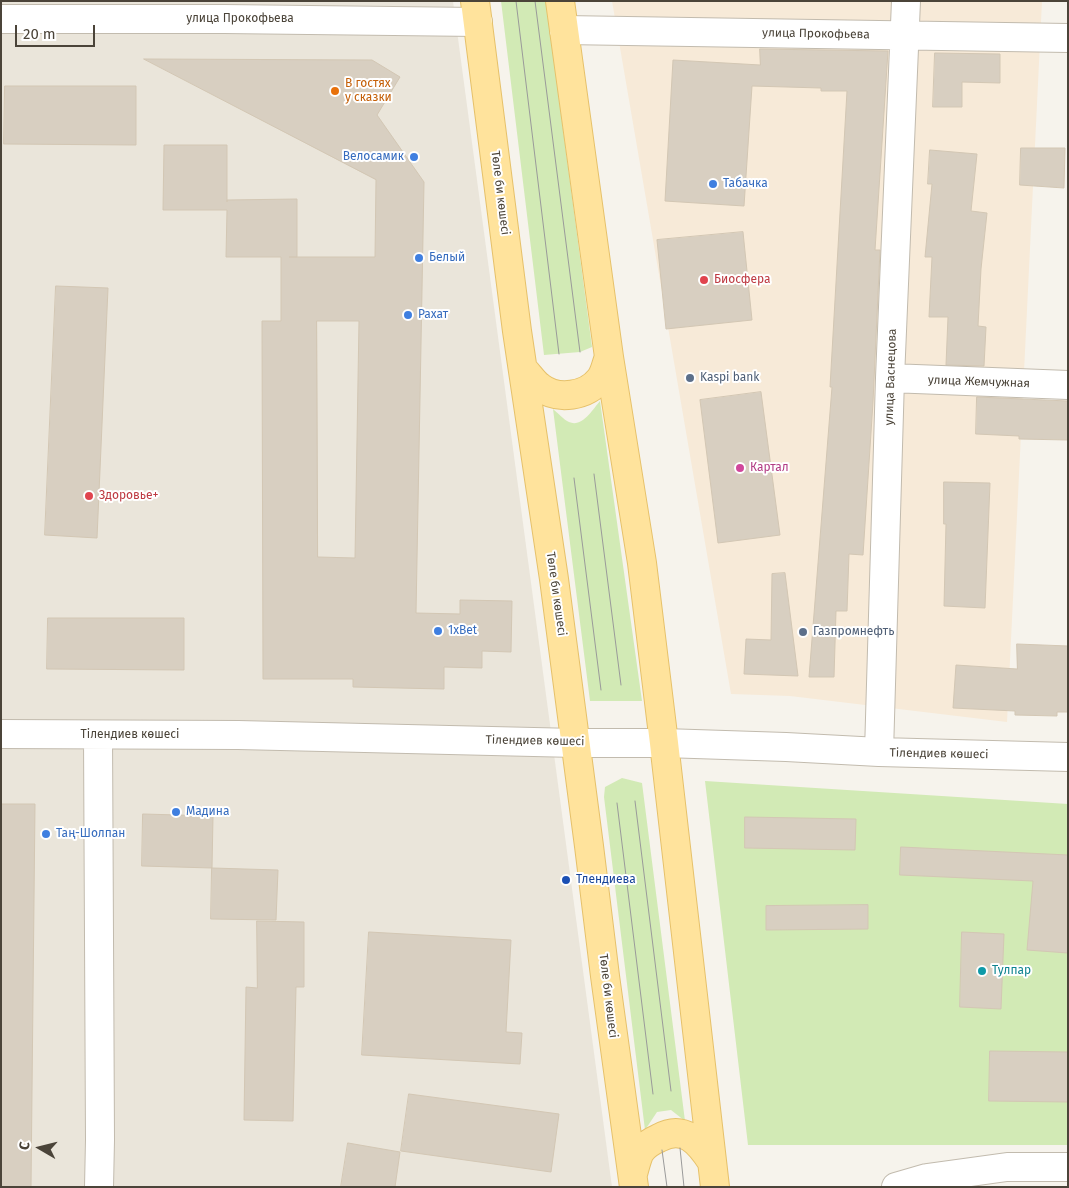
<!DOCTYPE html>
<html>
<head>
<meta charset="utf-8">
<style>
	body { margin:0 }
	#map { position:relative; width:1069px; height:1188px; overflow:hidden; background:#f6f3ec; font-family:"Fira Sans",sans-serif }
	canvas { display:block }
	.frame { position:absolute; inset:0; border:2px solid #4b4439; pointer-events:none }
	.north { position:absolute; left:15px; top:1123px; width:50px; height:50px; -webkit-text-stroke:4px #fff; paint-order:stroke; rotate:278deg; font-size:14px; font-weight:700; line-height:20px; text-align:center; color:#4b4439 }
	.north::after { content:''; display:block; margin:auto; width:18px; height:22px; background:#4b4439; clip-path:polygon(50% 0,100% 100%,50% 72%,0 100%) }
	.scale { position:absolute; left:15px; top:25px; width:80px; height:22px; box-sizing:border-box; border:2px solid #4b4439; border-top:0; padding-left:6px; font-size:15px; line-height:18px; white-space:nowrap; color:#4b4439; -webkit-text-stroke:4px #fff; paint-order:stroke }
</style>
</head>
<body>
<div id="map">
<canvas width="1069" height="1188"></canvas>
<div class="frame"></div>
<div class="north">С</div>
<div class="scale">20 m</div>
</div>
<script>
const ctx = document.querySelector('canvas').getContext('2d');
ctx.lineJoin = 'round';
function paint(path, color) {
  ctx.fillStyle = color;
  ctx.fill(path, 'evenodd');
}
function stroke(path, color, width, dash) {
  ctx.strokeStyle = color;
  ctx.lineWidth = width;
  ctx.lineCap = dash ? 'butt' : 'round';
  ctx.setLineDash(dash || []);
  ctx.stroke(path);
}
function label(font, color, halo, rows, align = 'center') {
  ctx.font = font + ' "Fira Sans",sans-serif';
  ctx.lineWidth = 4;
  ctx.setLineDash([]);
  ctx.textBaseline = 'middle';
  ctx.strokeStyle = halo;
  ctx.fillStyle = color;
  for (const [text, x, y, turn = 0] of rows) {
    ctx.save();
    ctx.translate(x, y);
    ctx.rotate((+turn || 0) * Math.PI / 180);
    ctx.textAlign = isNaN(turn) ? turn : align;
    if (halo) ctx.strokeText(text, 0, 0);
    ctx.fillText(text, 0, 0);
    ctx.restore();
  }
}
paint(new Path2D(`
	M1,1h452l159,1186h-611z`), '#eae5da');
paint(new Path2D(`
	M612,1h430l-35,721 -217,-26 -59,-2z`), '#f7ead8');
paint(new Path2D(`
	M501,1h45l46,346 -12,5 -36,3z
	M600,401l42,300h-52l-37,-292c5,4 11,11 16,13 13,6 24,-13 31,-21z
	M622,778l20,5 43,338 -14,-11 -14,2 -12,18 -41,-333 1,-10z
	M705,781l363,23v341h-320z`), '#d2eab5');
const building = new Path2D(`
	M760,49l128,2 -13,199h5l-7,152 -10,153 -14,-1 -2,57h-11l-2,66h-25l23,-290h-2l17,-296h-26v-3l-69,-2 -8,120 -79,-5 8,-141 87,5z
	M935,53l65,1v29l-38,-1v25h-29z
	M144,59l228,1 28,17 -23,38 47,67 -8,431 44,1v-14l52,1 -1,51 -29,-1v17l-38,-1v22l-91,-2v-8h-90l-1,-358h19v-64h-55l1,-47h-64l1,-65h63v57v-2l70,-1v58h-8h86l1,-77zM317,321h42l-4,237 -37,-1z
	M5,86h131v59l-132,-1z
	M1021,148h44l-1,40 -44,-3z
	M930,150l47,4 -6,57 16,2 -6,56 -3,57 8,1 -2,39 -38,-1 2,-48h-19l3,-60h-7l7,-73h-4z
	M743,232l9,88 -86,9 -9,-89z
	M56,286l52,2 -11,250 -52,-3z
	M761,392l19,143 -62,8 -18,-143z
	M977,397l91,4v39l-49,-1v-3l-43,-2z
	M944,482l46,1 -5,125 -41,-2 2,-82h-2z
	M785,573l13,103 -54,-2 2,-35 25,1 1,-66z
	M48,618h136v52l-137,-1z
	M1017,644l51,2v66h-11v4l-42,-1v-4l-62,-3 3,-43 61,4z
	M1,804h34l-4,383h-30z
	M143,814l70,2 -1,52 -70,-2z
	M745,817l111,2 -1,31 -110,-2z
	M901,847l167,8v98l-41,-3 6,-69 -133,-6z
	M212,868l66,2 -2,50 -65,-1z
	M868,905v24l-102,1v-24z
	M257,921l47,1v65h-8l-3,134 -49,-1 2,-133 11,1z
	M369,932l142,8 -5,92 16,1 -2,31 -158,-9z
	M962,932l42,2 -3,75 -41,-2z
	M990,1051l78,1v50l-79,-1z
	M409,1094l150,20 -8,58 -150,-21z
	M348,1143l52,9 -5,35h-54z`);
paint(building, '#d8cfc1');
stroke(building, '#d3c7b4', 1);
const minor = new Path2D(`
	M1,19h223l254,3
	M564,30l504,8
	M890,378l178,7
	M1,734l237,1 338,8h88l122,4 93,5 189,5
	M98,735l2,405 -1,47
	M879,752l11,-374 16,-377
	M896,1187l31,-9 80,-11h61`);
const major = new Path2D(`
	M475,1l42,330 37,248 35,267 16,130 29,211
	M560,1l49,356 33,206 22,180 51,444
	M524,370c5,5 10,13 16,17 18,14 47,9 60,-8 5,-6 6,-15 9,-22
	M633,1174c2,-7 4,-16 7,-22 5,-7 12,-11 19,-14 25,-14 40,4 53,24`);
stroke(minor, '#c2bbae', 30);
stroke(major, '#e6c16a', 30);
stroke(minor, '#fff', 28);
stroke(major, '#ffe39c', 28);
stroke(new Path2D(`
	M516,1l43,353
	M535,1l45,351
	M594,474l27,211
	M574,478l27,212
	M635,801l36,290
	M617,803l36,291
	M680,1148l4,39
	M662,1150l5,37`), '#9a9a9a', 1);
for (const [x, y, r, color] of [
	[335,91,5,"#e8710a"],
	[414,157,5,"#3f7fe0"],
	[713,184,5,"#3f7fe0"],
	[419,258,5,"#3f7fe0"],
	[704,280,5,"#e0444e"],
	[408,315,5,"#3f7fe0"],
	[690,378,5,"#5c6f8a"],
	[740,468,5,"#d1479c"],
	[89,496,5,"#e0444e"],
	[438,631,5,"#3f7fe0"],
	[803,632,5,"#5c6f8a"],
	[176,812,5,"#3f7fe0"],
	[46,834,5,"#3f7fe0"],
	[566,880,5,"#1a4fb4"],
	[982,971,5,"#0f9aa8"]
]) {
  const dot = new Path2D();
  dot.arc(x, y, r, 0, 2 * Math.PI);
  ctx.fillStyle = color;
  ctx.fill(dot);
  stroke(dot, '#fff', 2);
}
label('12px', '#4b4439', '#fff', [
	["улица Прокофьева",240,19],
	["улица Прокофьева",816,34,1],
	["Төле би көшесі",500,193,83],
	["улица Васнецова",891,377,-88],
	["улица Жемчужная",979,382,2],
	["Төле би көшесі",556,594,82],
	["Тілендиев көшесі",130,735],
	["Тілендиев көшесі",535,741,1],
	["Тілендиев көшесі",939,754,1],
	["Төле би көшесі",608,996,83]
]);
label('12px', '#c56008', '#fff', [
	["В гостях",345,84],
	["у сказки",345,98]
], 'left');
label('12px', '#366cbe', '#fff', [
	["Велосамик",404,157,"right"],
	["Табачка",723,184],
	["Белый",429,258],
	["Рахат",418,315],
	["1xBet",448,631],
	["Мадина",186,812],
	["Таң-Шолпан",56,834]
], 'left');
label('12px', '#be3a42', '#fff', [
	["Биосфера",714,280],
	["Здоровье+",99,496]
], 'left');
label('12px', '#4e5e75', '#fff', [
	["Kaspi bank",700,378],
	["Газпромнефть",813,632]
], 'left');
label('12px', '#b23c85', '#fff', [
	["Картал",750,468]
], 'left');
label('12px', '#164399', '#fff', [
	["Тлендиева",576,880]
], 'left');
label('12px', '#0d838f', '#fff', [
	["Тулпар",992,971]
], 'left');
</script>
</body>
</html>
